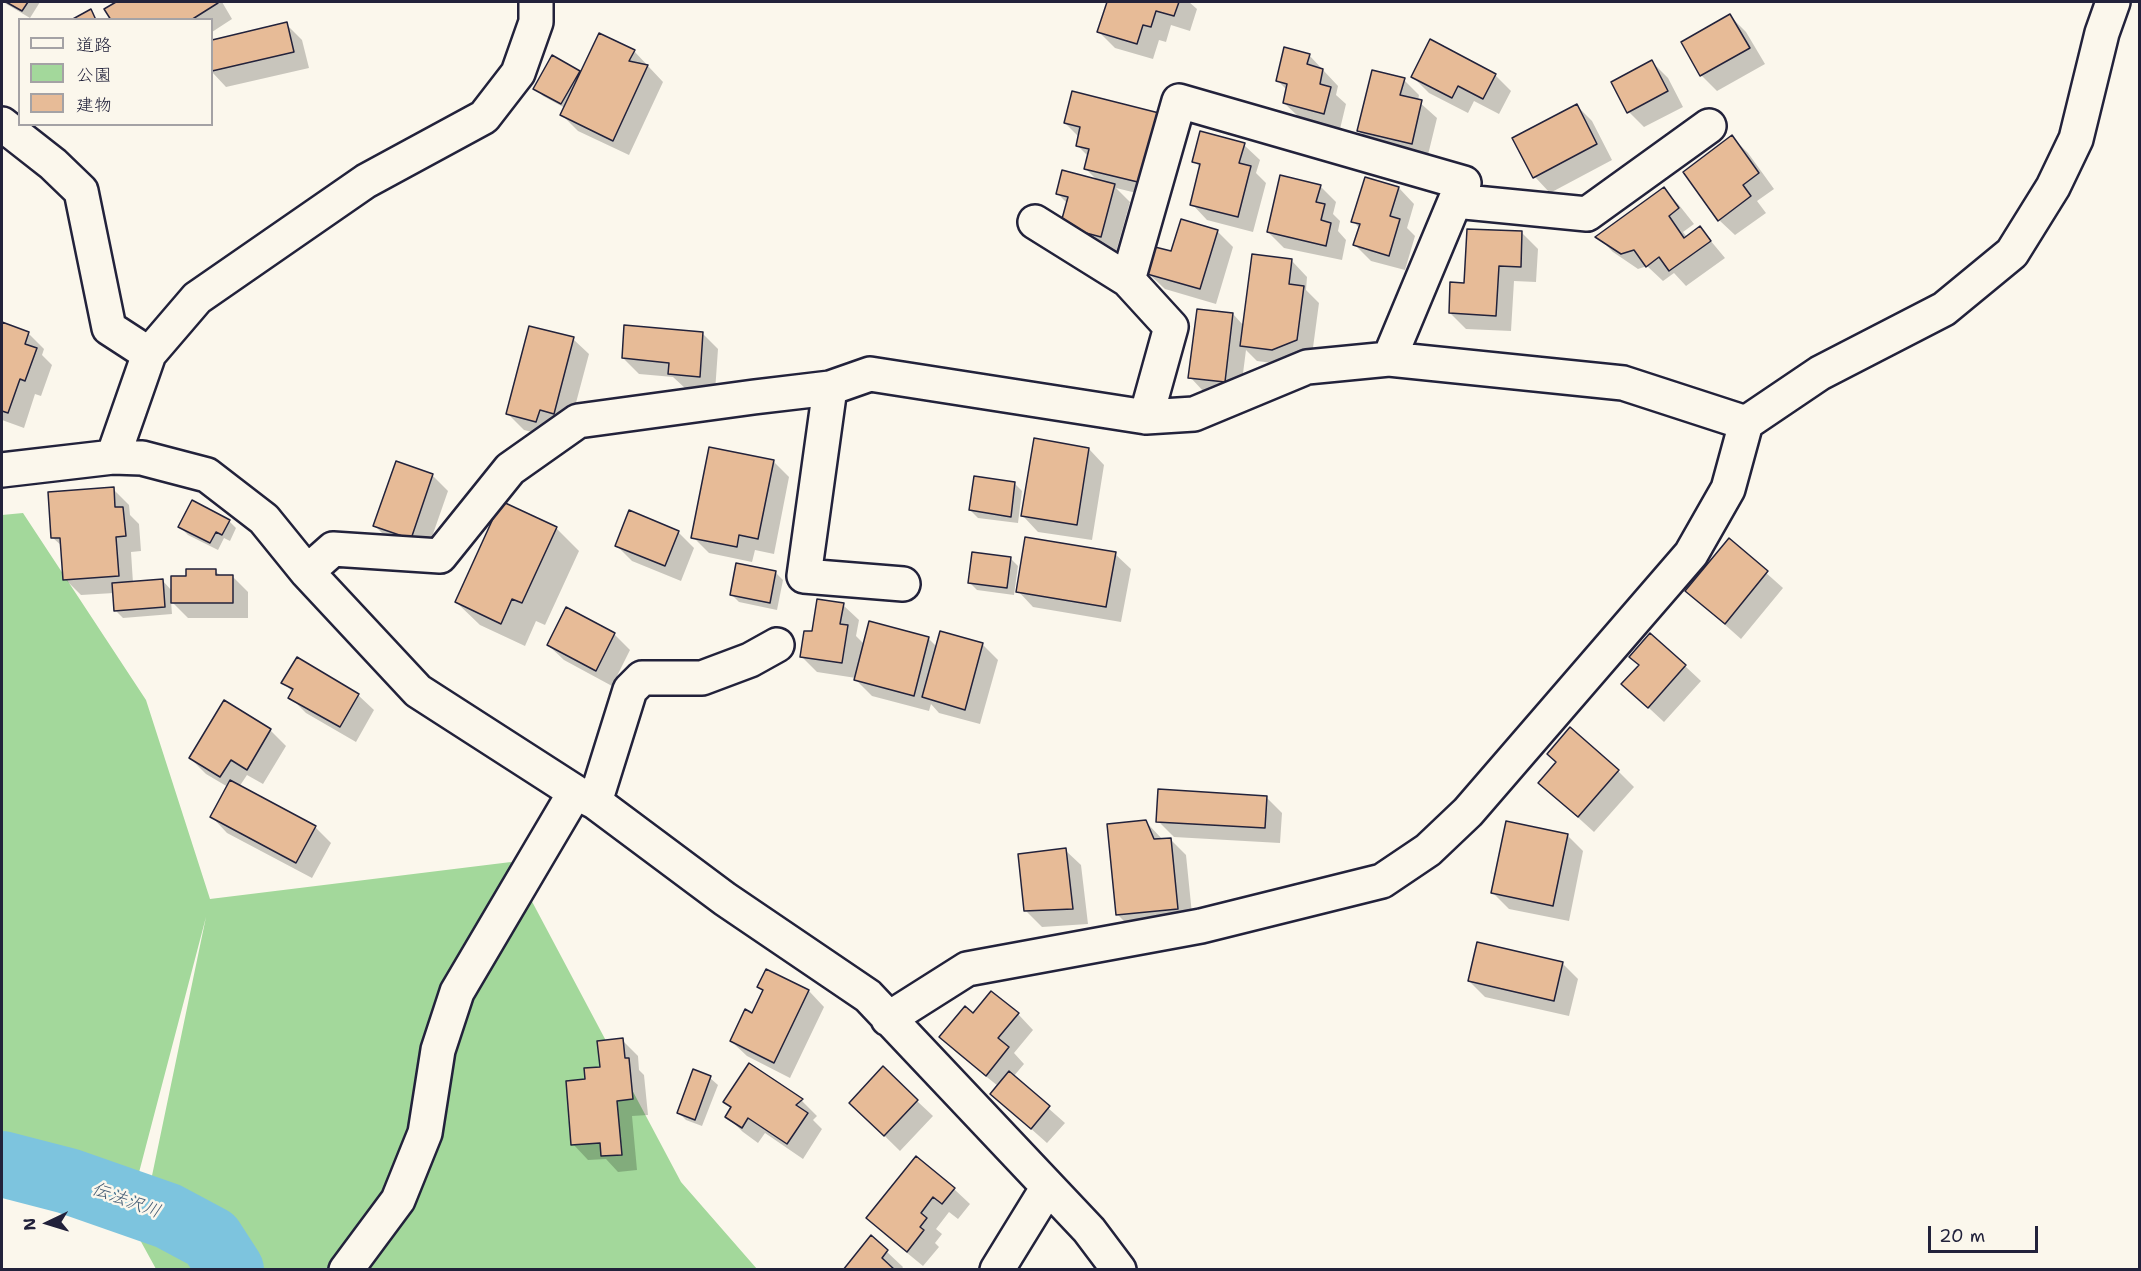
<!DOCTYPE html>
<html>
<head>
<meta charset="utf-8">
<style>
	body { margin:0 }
	#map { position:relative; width:2141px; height:1271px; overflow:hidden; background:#fbf7ec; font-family:"Shantell Sans","Klee One",sans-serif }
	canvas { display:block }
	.frame { position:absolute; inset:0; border:3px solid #22223b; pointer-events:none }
	.legend { position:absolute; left:18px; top:18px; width:195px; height:108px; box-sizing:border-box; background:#fbf7ec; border:2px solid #a4a2a5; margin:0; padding:8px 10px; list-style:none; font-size:18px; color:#22223b }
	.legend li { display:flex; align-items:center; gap:12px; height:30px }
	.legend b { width:30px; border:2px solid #a4a2a5 }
	.north { position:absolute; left:18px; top:1193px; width:60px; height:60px; -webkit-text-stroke:4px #fbf7ec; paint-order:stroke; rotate:266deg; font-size:16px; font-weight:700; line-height:24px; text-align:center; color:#22223b }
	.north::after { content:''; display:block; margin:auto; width:21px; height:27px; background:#22223b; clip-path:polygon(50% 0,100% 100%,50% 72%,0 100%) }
	.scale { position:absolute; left:1928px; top:1226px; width:110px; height:27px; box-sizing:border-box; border:3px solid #22223b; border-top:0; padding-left:8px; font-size:18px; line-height:21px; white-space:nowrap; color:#22223b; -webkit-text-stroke:4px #fbf7ec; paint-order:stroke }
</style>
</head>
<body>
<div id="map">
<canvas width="2141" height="1271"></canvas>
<div class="frame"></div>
<ul class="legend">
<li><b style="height:8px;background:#fbf7ec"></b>道路</li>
<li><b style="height:16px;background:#a3d89b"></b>公園</li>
<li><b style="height:16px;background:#e7bb97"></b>建物</li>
</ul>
<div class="north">N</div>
<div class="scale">20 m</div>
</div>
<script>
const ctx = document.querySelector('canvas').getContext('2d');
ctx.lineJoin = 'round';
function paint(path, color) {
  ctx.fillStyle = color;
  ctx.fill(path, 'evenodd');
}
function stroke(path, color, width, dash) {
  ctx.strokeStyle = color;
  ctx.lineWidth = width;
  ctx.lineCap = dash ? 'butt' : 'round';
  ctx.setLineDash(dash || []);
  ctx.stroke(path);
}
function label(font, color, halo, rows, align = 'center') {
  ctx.font = font + ' "Shantell Sans","Klee One",sans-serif';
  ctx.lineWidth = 5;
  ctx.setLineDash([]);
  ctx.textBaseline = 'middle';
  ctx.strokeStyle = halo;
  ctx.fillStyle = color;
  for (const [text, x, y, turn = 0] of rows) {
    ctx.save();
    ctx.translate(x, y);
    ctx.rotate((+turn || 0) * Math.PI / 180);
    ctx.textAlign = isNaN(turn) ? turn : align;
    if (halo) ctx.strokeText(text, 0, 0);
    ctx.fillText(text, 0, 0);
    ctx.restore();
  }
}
paint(new Path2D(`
	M23,513l123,187 64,199 301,-37 170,320 76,87h-601l-17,-31 67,-321 -75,286 -129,-38v-650z`), '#a3d89b');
paint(new Path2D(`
	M3,2h37l-10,16z
	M119,2h103l10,17 -20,13v-12h-99l-6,-11z
	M1108,2h81l8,7 -7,22 -19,-6 -5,17 -7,-2 -6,19 -38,-11 -16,-16z
	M1730,16l16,16 19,32 -48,27 -16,-16z
	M286,24l16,16 7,28 -83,19 -14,-15v-31z
	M634,51l29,31 -34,73 -51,-24 -16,-16 3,-7 -22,-12 -8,-8 44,-15 2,2z
	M1309,55l29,31 -2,9 10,9 -6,25 -40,-11 -16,-15 3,-13 -10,-10z
	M1652,62l16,16 15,29 -39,20 -15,-15z
	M1495,75l16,16 -12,23 -25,-13 -6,12 -39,-20 -16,-16z
	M1404,80l15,15 -1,6 19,17 -10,41 -53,-13 -15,-15z
	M1073,93l88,106 -45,-11 14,14 -14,50 -38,-10 -10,-38 -11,-11 42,-11 -14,-14 3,-12 -11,-11 2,-8 -14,-14z
	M1576,105l16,16 20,39 -62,33 -15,-16 -21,-39z
	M1732,137l16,16 26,36 -17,12 9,12 -31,22 -16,-15z
	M1244,145l16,15 -4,13 10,10 -13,49 -46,-12 -15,-16 9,-36 -7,-7z
	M1320,186l16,16 -3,12 7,7 -2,10 8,9 -4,20 -58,-12 -16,-16z
	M1399,188l15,16 -7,24 8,8 -10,34 -34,-9 -16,-16 5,-16 -7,-8z
	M1663,189l16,16 15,19 -11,8 4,5 13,-9 25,30 -39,28 -12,-13 -11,8 -16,-15 -9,3 -25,-17 -15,-15z
	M1217,231l16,16 -17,57 -51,-15 -16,-15 23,-21z
	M1522,233l16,16 -2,33 -22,-1 -3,50 -45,-2 -16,-16 16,-28z
	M1292,261l15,16 -1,13 13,13 -7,52 -24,10 -31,-4 -11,-11 -6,47 -35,-4 -15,-16 43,-63 11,12z
	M2,324l26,9 16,16 -2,6 10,10 -11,31 -6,-2 -11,34 -22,-8z
	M702,333l16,16 -3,43 -29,-3 -13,-12 -34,-3 -16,-16z
	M573,339l16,15 -20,75 -17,8 -28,-7 -16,-16z
	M1089,449l15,16 -12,75 -54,-8 -15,-16z
	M773,461l16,16 -15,77 -19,-4 -3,12 -43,-9 -16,-16z
	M432,475l16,16 -22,63 -35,-12 -16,-16z
	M1014,483l8,8 -4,32 -40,-5 -8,-8z
	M113,489l16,16 1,10 9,9 2,27 -10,1 2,31 30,-2 9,10 16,-14 27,-6 6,5h11l16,16v26h-60l-17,-17 1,13 -49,4 -8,-8 -1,-17 -33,2 -16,-16 -2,-32 -10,-9z
	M229,521l7,7 -6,13 -6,-3 -6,12 -30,-15 -8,-8z
	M556,528l23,23 -34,74 -9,-4 -11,25 -45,-21 -24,-23z
	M678,532l16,16 -13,33 -49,-20 -16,-16z
	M1729,540l54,48 -42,51 -54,-48z
	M1115,554l16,15 -10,53 -88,-15 -15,-16z
	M1010,558l8,8 -4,29 -37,-5 -8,-8z
	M738,565l38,8 7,7 -6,30 -38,-8 -7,-7z
	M843,605l16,15 -3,16 9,9 63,-7 9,9 45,-3 16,16 -18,64 -41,-11 -8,-9 -2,7 -57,-15 -16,-16v-2l-39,-6 -16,-16 12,-23z
	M614,634l16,16 -18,36 -48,-26 -16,-15z
	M1640,665l45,1 16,15 -37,41 -41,-38z
	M283,683l75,12 16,15 -18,32 -50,-29 -16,-16 3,-5z
	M270,730l16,16 -23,38 -16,-9 -8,12 76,40 16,16 -19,35 -85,-45 -15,-16 16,-30 -22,-13 -16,-16z
	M1618,771l16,16 -40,45 -54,-49z
	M1266,797l16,16 -2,30 -106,-6 -16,-16z
	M1146,822l17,18 7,-1 16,16 7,69 -60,6 -16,-16z
	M1567,835l16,16 -14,70 -60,-12 -16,-16z
	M1065,850l16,15 7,59 -46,3 -16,-16z
	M1562,963l16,16 -9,37 -84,-19 -16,-16z
	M767,971l42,20 15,16 -34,71 -43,-22 -16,-15 22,-26 11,-23 -5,-6z
	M1018,1014l15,16 -19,23 10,11 -11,13 52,46 -18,20 -55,-49 6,-8 -41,-33 -16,-16z
	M622,1040l16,16 1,14 5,5 4,40 -16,1 5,54 -19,2 -12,-13 -18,1 -15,-16 13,-64 15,-12z
	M749,1065l53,36 15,15 -4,4 9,9 -19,30 -38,-26 -7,10 -15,-11 -16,-15 5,-8 -7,-7z
	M694,1071l16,7 8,7 -16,41 -16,-6 -8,-8z
	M917,1101l16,15 -33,35 -49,-48z
	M916,1158l38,31 16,15 -12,15 -9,-7 -13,17 6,5 -7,9 4,4 -16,19 -39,-32 -16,-16z
	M871,1237l32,30 -2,3h-56z`), '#0003');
stroke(new Path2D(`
	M2,1164l66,17 100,35 43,23 20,31`), '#7dc4de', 66);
const building = new Path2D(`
	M6,2h22l-6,9z
	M116,2h101l1,1 -27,17h-80l-7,-11z
	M1107,2h72l-5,14 -18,-5 -5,16 -8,-2 -6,19 -40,-12z
	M91,9l5,11h-25z
	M1730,14l20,34 -50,28 -19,-34z
	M287,22l7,30 -82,19v-31z
	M599,33l36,17 -6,11 19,4 -35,76 -53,-26z
	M1430,39l66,35 -13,25 -25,-13 -6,12 -41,-21z
	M1284,47l26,7 -3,10 16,5 -3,15 11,3 -7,27 -41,-11 4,-19 -11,-3z
	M552,55l28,16 -19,33 -28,-15z
	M1652,60l16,31 -41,22 -16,-31z
	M1372,70l33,8 -5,17 22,5 -10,44 -55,-13z
	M1072,91l91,23 -17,70 -62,-15 5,-20 -13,-3 4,-19 -16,-4z
	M1577,104l20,40 -64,34 -21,-40z
	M1200,131l45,12 -6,20 12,3 -13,51 -48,-12 10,-41 -8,-2z
	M1732,135l27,38 -16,12 8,11 -33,25 -35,-49z
	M1062,170l53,14 -14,53 -41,-11 8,-29 -12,-3z
	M1280,175l41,10 -5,17 9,2 -4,16 10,3 -5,23 -59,-14z
	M1365,177l34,10 -9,29 10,3 -11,37 -36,-11 7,-21 -9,-2z
	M1664,187l15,21 -10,8 15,22 16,-12 11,15 -42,30 -10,-14 -13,10 -12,-17 -13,4 -26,-17z
	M1181,219l37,11 -18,59 -53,-15 8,-27 16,4z
	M1467,229l55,2 -1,36 -22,-1 -3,50 -47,-3 1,-31 14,1z
	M1252,254l40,5 -3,25 15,2 -7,54 -25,10 -32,-4z
	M1197,309l36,4 -8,69 -37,-4z
	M2,322l27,10 -4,12 12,4 -12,33 -5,-2 -12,34 -6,-2z
	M624,325l79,7 -3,45 -32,-3 1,-11 -47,-5z
	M529,326l45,11 -20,77 -14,-4 -4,12 -30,-8z
	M1034,438l55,10 -12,77 -56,-9z
	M709,447l65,13 -16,79 -19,-4 -2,12 -46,-9z
	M396,461l37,13 -22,65 -38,-13z
	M974,476l41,6 -4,35 -42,-7z
	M114,487l1,20h8l3,29 -10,1 3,39 -56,4 -3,-42h-9l-3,-46z
	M192,500l38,20 -8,15 -6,-3 -6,11 -32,-16z
	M501,501l56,26 -35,76 -10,-4 -11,25 -46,-22z
	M629,510l50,21 -14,35 -50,-20z
	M1025,537l91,15 -10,55 -90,-15z
	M1729,538l39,33 -43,53 -40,-33z
	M972,552l39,5 -4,31 -39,-5z
	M736,563l40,8 -6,32 -40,-8z
	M186,569h30v6h17v28h-62v-27h15z
	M163,579l2,28 -51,4 -2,-28z
	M817,599l27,4 -4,21 8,1 -6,38 -42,-6 4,-26h8z
	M566,607l49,26 -19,38 -49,-26z
	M869,621l60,16 -15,59 -60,-16z
	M940,631l43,12 -18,67 -43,-13z
	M1650,633l36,32 -38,43 -27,-24 18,-19 -10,-8z
	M297,657l62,37 -19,33 -52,-29 5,-9 -12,-6z
	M224,700l47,29 -24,41 -16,-10 -11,17 -31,-19z
	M1570,727l49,43 -41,47 -40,-34 18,-21 -9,-8z
	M230,780l86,46 -20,37 -86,-46z
	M1158,789l109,7 -2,32 -109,-6z
	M1146,820l8,19 17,-1 7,71 -62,6 -9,-91z
	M1506,821l62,13 -15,72 -62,-13z
	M1066,848l7,61 -49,2 -6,-57z
	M1477,942l86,20 -9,39 -86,-20z
	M766,969l43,21 -35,73 -44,-22 15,-32 7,4 11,-23 -6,-3z
	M991,991l28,22 -21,25 11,9 -23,29 -47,-39 26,-31 8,7z
	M623,1038l2,20h4l4,41 -16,2 5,54 -21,1 -1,-13 -29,2 -5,-64 19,-2 -1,-11 16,-1 -3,-26z
	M749,1063l54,36 -7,6 12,8 -21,31 -39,-26 -6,10 -17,-11 6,-10 -8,-5z
	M883,1066l35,34 -34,36 -35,-33z
	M693,1069l18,7 -16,44 -18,-7z
	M1009,1071l41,35 -19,23 -41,-35z
	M916,1156l39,32 -13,16 -9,-7 -12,16 6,5 -7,9 4,3 -17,22 -41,-34z
	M871,1235l17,15 -6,8 13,12h-52z`);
paint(building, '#e7bb97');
stroke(building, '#22223b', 1.5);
const minor = new Path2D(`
	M2,124l51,40 28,27 28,137 40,26
	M1035,222l93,58
	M1389,359l66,-158
	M830,388l-26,188 99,8
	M1146,417l25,-90 -43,-47 51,-179 285,82 -9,18 132,13 122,-88
	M113,457l36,-103 48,-56 169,-117 118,-64 34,-44 18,-51v-20
	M2,470l111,-13 29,1 65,17 57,44 43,53 111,119 157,101 20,10 130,97 143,97 221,234 30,40
	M307,572l26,-23 107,7 70,-87 68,-48 176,-24 76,-9 40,-14 276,43 48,-3 113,-47 82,-8 234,24 123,40
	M595,802l35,-112 12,-12h60l48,-18 27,-15
	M888,1019l79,-50 234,-43 181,-45 46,-31 40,-38 223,-258 37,-65 18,-66 74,-50 124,-64 68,-56 41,-66 23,-48 26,-106 11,-31
	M346,1270l52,-70 27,-67 13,-83 19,-58 118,-200
	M997,1270l51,-83`);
stroke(minor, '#22223b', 38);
stroke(minor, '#fbf7ec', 33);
label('italic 18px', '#425b74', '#fbf7ec', [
	["伝法沢川",126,1201,20]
]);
</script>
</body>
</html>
